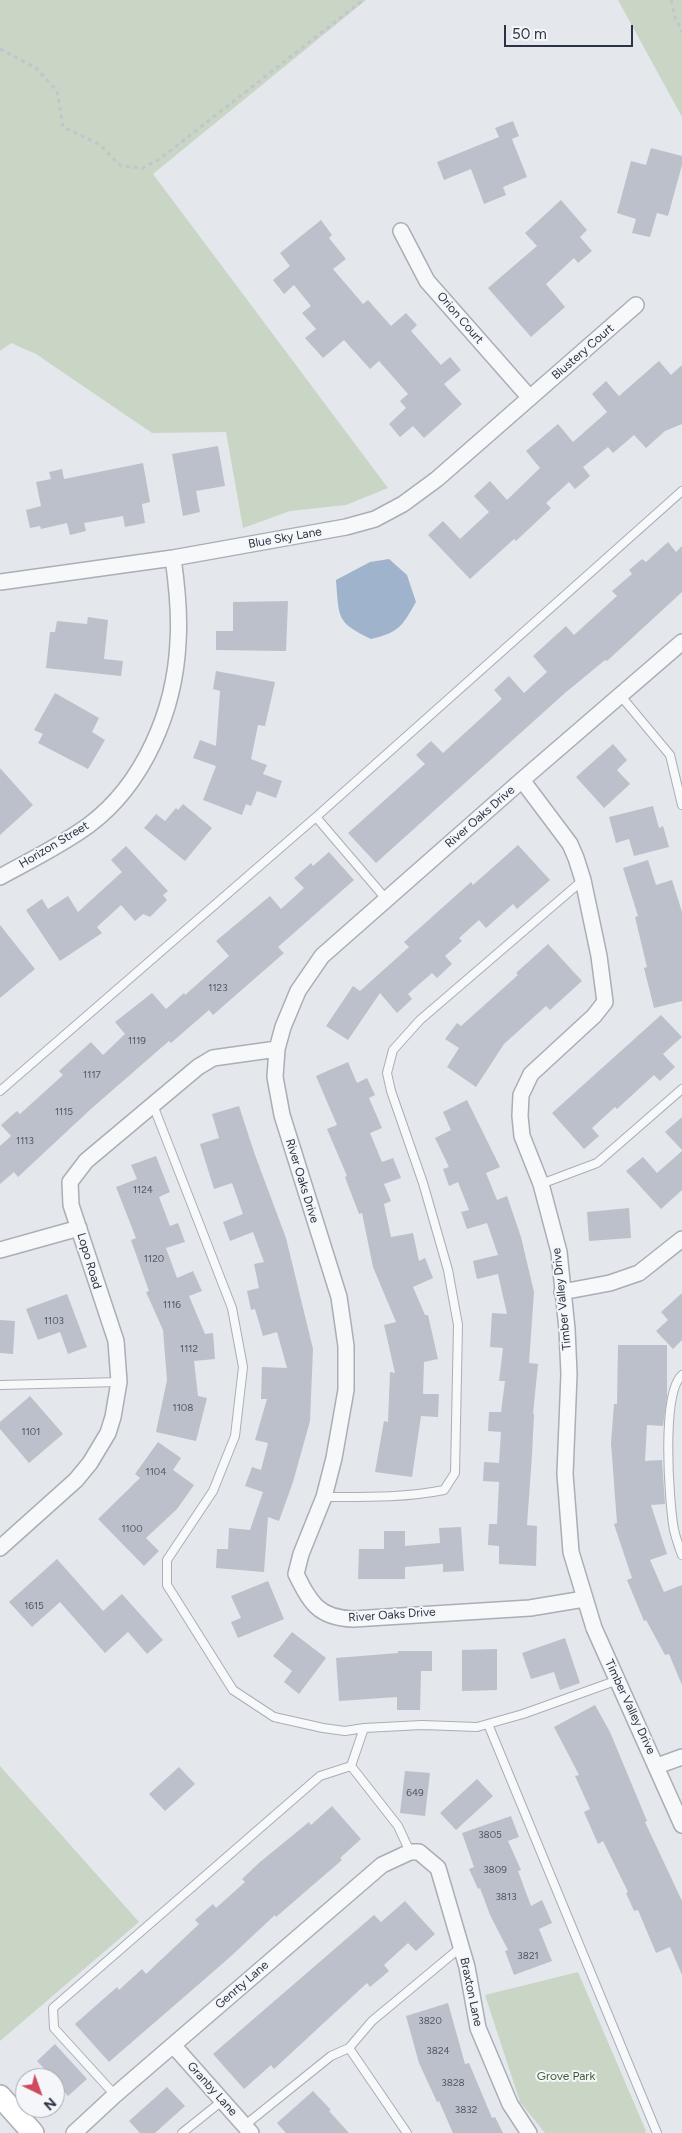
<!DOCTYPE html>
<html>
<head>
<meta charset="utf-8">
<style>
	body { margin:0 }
	#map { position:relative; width:682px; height:2133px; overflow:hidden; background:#e4e7ec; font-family:Figtree,sans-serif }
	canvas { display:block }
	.north { position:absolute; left:15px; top:2068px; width:50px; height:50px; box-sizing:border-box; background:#f4f6f9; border:1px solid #a4a8b1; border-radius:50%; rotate:138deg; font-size:14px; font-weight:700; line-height:20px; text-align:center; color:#2b3445 }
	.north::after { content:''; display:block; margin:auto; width:18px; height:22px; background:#d1495b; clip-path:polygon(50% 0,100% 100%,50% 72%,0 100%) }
	.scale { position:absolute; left:504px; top:25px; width:129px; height:22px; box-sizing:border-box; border:2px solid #2b3445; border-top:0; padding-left:6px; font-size:15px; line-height:18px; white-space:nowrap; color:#2b3445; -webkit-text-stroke:4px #f4f6f9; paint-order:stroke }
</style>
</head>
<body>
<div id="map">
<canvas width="682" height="2133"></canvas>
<div class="north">N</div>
<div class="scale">50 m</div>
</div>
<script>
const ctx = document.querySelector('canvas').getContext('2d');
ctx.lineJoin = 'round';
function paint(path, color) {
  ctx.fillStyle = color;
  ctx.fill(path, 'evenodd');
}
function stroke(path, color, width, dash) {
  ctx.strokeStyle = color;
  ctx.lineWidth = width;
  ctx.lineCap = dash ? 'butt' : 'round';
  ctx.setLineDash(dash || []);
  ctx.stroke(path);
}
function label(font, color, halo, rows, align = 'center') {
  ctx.font = font + ' Figtree,sans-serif';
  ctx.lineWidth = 4;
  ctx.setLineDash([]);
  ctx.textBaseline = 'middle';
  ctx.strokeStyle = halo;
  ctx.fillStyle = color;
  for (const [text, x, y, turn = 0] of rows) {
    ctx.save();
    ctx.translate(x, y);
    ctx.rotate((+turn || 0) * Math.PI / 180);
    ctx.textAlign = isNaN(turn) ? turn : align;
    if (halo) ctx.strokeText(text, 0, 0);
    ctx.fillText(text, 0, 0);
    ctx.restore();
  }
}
paint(new Path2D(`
	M0,0h366l-213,174 235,314 -42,17 -56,6 -47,17 -17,-96 -74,1 -116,-79 -25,-11 -11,8z
	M618,0h64v117z
	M0,1766l139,156 -139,119z
	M578,1972l68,159 -1,2h-100l-25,-31 -35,-107z`), '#c9d6c5');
paint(new Path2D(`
	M389,559l18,16 9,27c-14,24 -16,30 -45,37 -35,-17 -32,-21 -35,-59l34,-18z`), '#9fb4cc');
paint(new Path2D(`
	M513,121l6,15 -7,3 15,38 -24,10 3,8 -22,9 -13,-35 -27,11 -7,-18 62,-25 -4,-9z
	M651,148l31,8v9l-14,51 -11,-3 -7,24 -18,-4 4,-14 -19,-6 14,-52 15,4z
	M561,200l26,30 -7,7 12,14 -14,12 -4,-5 -28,26 19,23 -34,30 -43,-49 49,-42 -12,-13z
	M321,220l11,15 -3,3 17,21 -13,10 30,35 5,-4 23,26 15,-13 11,12 -6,6 30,34 9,-8 11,13 -17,14 18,20 -38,34 -11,-12 -13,11 -11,-13 17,-16 -6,-7 8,-7 -29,-33 -9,8 -26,-29 -21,18 -18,-20 11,-9 -14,-16 9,-7 -17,-21 -10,9 -11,-14 17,-14 -10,-13z
	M659,361l12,14 11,-10v59l-17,7 -19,17 -12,-13 -21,18 -5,-6 -25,20 7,9 -15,13 -6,-7 -23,21 5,5 -35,33 -2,-2 -44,40 -42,-44 15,-14 17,18 29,-27 -15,-16 16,-15 17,19 33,-32 -14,-17 32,-27 15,18 34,-30 -15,-18 14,-13 13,15z
	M218,446l7,40 -29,5 4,21 -17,4 -11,-62z
	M143,463l7,39 -8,2 3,19 -20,4 -2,-11 -39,7 2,8 -16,4 -3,-12 -26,6 -1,-3 -10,2 -4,-18 15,-4 -5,-24 15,-3 -2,-7 13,-3 2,10z
	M668,542l8,10 6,-6v46l-75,69 -2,-1 -40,33 -189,170 -28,-30 77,-69 -9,-9 15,-14 12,12 59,-54 -8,-9 15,-14 15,17 23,-21 -14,-16 33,-30 8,9 43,-39 -5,-5 20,-17 -3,-4 13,-11 4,3z
	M288,601l-2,50 -70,-1v-19h17v-29z
	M88,617l20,3 -4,39 19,2 -2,15 -75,-8 4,-36h5l2,-11 30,3z
	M216,671l59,11 -10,44 -7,-1 -7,34 16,6 -4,9 19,7 -6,17 -19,-7 -6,15 -5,-2 -4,11 -39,-15 13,-34 -23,-8 7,-18 16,6 4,-55 -7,-2z
	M55,693l44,25 -7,14 13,8 -17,29 -50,-26 5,-9 -9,-4z
	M613,744l14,16 -10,10 13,14 -26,24 -28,-31z
	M0,768l33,37 -33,30z
	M183,804l29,24 -27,33 -41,-33 12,-14 9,7 11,-13 2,2z
	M653,806l6,22 4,-2 6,21 -35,9 -5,-17 -13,4 -7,-26z
	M518,845l32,35 -33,29 -4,-5 -27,24 -7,-8 -20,18 3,3 -17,15 7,8 -15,14 -5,-5 -24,21 4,5 -15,14 -17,-20 -32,47 -22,-14 27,-40 7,5 49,-44 -5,-5 67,-60 2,3z
	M126,846l42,45 -5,4 4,5 -17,17 -7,-3 -8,7 -14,-16 -24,22 5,6 -42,28 -34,-51 16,-11 6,10 20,-13 10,16 44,-40 -11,-12z
	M329,852l25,28 -76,67 6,6 -71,62 -4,-5 -38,33 -2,-2 -77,67 -74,69 -4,-5 -14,12v-38l11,-10 -10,-11 16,-14 3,3 43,-39 -4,-4 32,-29 12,13 22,-21 -10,-12 37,-29 14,16 18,-16 1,2 44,-39 -13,-15 54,-45 11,13 23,-21 -10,-10 17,-15 2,3z
	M648,860l8,25 16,-5 10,32v89l-28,7 -10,-40 3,-1 -12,-50 3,-1 -15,-48z
	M0,925l35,44 -35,29z
	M548,944l34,37 -32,29 -4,-4 -42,38 -28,43 -29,-20 12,-19 -14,-9 12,-16 4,3 57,-51 -2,-2z
	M661,1015l21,22 -19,17 12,13 -15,14 -6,-6 -37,34 -2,-2 -23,21 7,8 -15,13 -32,-36z
	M348,1062l9,21 10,-5 8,17 -6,3 13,30 -12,5 12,29 11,-4 8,20 -17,6 7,17 -7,3 7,33 22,-4 6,28 6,-3 8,20 -20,9 12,28h3l10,44 -14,3 -1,32h16l-1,23 -17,-1 -9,61 -37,-5 9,-51 4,1 2,-50 5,1 -11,-48 12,-3 -23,-55 -11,-54 -3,1 -14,-37 2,-1 -20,-47 10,-4 -21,-49z
	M467,1100l33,67 -14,6 11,27 10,-4 14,41 13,55 -5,71 9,1 -5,50h1l-2,41 -5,70 10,1 -1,40 -37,-2v-18l-11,-1 1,-21h8l2,-42 -16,-1 1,-19 15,1 2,-31 -13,-1 1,-19h12l4,-31h-6l4,-33 -13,-1 2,-34 15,1 -9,-40 -21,5 -4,-18 25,-6 -11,-32 -20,6 -6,-17 8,-2 -11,-28 -9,4 -6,-17 6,-2 -14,-29 16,-8 -8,-18z
	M239,1106l16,49 31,83 27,111 -3,72 -17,61 -14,39 -11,-4 -4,55 -48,-4 1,-19h11l1,-21 21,2 13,-38 -18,-6 7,-19 9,3 7,-27 -13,-3 12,-41h-6l1,-32 25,1 -10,-36 -14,4 -8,-27 -4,1 -4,-19 12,-3 -5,-24 10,-2 -11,-30 -23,9 -7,-19 20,-8 -11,-31 -18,6 -14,-45 19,-6 -7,-24z
	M682,1117v33l-17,-18z
	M682,1151v39l-21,19 -35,-38 17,-14 14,16z
	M156,1156l14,36 -11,5 11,29 8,-3 7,19 -19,6 11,30 16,-7 9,20 -13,5 16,38 8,-1 2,26 -21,2 4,35 9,2 -11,43 -40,-9 11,-52 -4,-50 -17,-38 3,-1 -18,-51 5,-2 -20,-51 21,-8 -6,-14z
	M629,1208l2,30 -42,3 -2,-29z
	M682,1293v47l-9,9 -17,-18 12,-11 -7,-8z
	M67,1294l20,53 -19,7 -8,-22 -22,8 -12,-31z
	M0,1320l15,1 -2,33 -13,-1z
	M618,1345h49v52l-4,29 -16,-1 -2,36 17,-1 3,44 -14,1 16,49 -17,6 14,32 18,-7v100l-13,-31 -4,1 -19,-35 -2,1 -17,-41 5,-2 -18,-54 3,-1 -6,-80 3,-39h3z
	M30,1396l33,38 -34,29 -29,-34v-7z
	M158,1442l23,16 -8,12 21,15 -17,24 -31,29 13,13 -15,15 -46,-47 42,-41 -5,-4z
	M461,1527l3,44 -21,1v-8l-38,3v12h-47l1,-30h25v-18h21v15l35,-3 -1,-15z
	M57,1559l46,52 19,-17 41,46 -16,14 -19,-22 -23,21 -45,-51 -28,25 -23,-25z
	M268,1581l16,38 -46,19 -7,-16 10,-4 -10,-22z
	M292,1632l34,26 -27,36 -15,-12 8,-11 -19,-15z
	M565,1638l15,45 -20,7 -6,-18 -23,7 -9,-26z
	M497,1649v41l-35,1v-41z
	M398,1651h34v20h-11l-1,39h-23v-13l-58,4 -3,-43 62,-5z
	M595,1705l15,27 37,89 -2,1 37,79v74l-12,-28 -14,6 -18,-43 -4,1 -8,-18 2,-1 -25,-51 -5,3 -14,-32 6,-3 -15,-33 4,-1 -25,-48z
	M179,1767l16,17 -30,27 -16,-17z
	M405,1771l25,2 -5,43 -25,-3z
	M477,1779l16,17 -37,34 -16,-17z
	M332,1806l29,33 -21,19 2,2 -66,57 -1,-2 -46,43 -120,104 -34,-38 42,-37 2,3 23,-21 4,5 53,-50 -4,-4 18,-16 3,4 29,-26 -3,-3 18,-17 49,-40 2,3z
	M511,1816l8,21 -11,4 13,29 -3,1 13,35 11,-6 10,23 -13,6 13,32 -38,14 -9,-24 3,-1 -18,-35 -10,-27 -2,1 -9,-20 5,-2 -12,-34z
	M405,1901l30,33 -19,17 -8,-8 -24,22 5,6 -19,16 -3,-4 -93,86 -3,-4 -27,24 -31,-35 161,-139 7,7z
	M448,2003l17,61 4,-1 23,55 3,-1 8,16h-50l-14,-32 -2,1 -18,-39 -13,-47z
	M55,2044l32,35 -19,17 -13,-15v-3h-2l-16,-17z
	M167,2087l18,19 -30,27h-15l-11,-12z
	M313,2091l18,19 -2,1 20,22h-63l-9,-10z`), '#bbc0ca');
const lane = new Path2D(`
	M620,695l50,60 12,50
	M316,817l70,82
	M0,1091l316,-274 366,-326
	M153,1105l79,203 11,59 -8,69 -22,55 -46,69v25l66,105 41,27 49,11 22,3 19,-3 58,-3 55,2 46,-13 95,-34
	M541,1184l56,-21 85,-74
	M682,1375c-21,18 -13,127 -8,155 2,8 5,17 8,25
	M0,1385l119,-3
	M324,1497c40,0 80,1 120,-7l11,-17 3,-148 -10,-55 -25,-87 -32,-92 -4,-18 6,-23 27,-30 163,-140
	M488,1724l169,409
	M351,1766l13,-38
	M349,2048l23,-27 89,-74
	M115,2095l-61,-67 -1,-20 267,-232 31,-10 47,60 12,26
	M244,2126l87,-70 18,-8 58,85
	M182,2133l40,-32`);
const street = new Path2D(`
	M401,231l26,50 103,117
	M0,582l173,-24 173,-31 29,-8 28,-15 34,-25 199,-174
	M522,780l48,64 6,14 7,22 16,76 6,46 -11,14 -63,58 -10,21 -1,21 2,20 19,48 18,68 8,77 2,45 -4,100 6,78 23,76 88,197
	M0,877c29,-16 62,-32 89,-52 55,-41 86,-115 89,-183 2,-28 -1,-56 -5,-84
	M0,1250l79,-22
	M562,1292l48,-9 29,-10 43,-34
	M0,1548l76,-68 14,-17 18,-30 5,-16 6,-35 -3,-41 -45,-136 -1,-23 16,-21 112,-94 15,-9 64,-9
	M584,1599l-54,9 -177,11c-35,-1 -43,-17 -57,-45l5,-20 23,-57 10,-39 12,-68v-44l-7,-49 -57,-182 -7,-38 2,-28 6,-22 15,-36 24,-35 200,-176 160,-138
	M657,1766l25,-9
	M173,2045l78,88
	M74,2133l41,-38 267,-230 28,-13h9l19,16 29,99 11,61 32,76 19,29`);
const secondary = new Path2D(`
	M0,2096l33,37`);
stroke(lane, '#a9aeb7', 10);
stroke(street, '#a9aeb7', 18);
stroke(secondary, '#a9aeb7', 24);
stroke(new Path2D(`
	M671,0l4,17 7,15
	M0,49l36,19 21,23 6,36 36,17 22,22 22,2 18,-10 202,-158`), '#c2c5cb', 3, [4, 4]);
stroke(lane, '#f7f8fa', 8);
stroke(street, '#f7f8fa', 15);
stroke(secondary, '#fff', 21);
label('10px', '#4f5766', null, [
	["1123",218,988],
	["1119",137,1041],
	["1117",92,1075],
	["1115",64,1112],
	["1113",25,1141],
	["1124",143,1190],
	["1120",154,1259],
	["1116",172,1305],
	["1103",54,1321],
	["1112",189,1349],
	["1108",183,1408],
	["1101",31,1432],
	["1104",156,1472],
	["1100",132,1529],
	["1615",34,1606],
	["649",415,1793],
	["3805",490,1835],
	["3809",495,1870],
	["3813",506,1897],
	["3821",528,1956],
	["3820",430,2021],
	["3824",438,2051],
	["3828",453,2083],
	["3832",466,2110]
]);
label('12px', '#2b3445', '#f4f6f9', [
	["Orion Court",460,318,49],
	["Blustery Court",583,352,-41],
	["Blue Sky Lane",285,538,-10],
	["River Oaks Drive",480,817,-41],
	["Horizon Street",54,845,-31],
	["River Oaks Drive",302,1181,73],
	["Lopo Road",89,1261,73],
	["Timber Valley Drive",562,1299,-96],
	["River Oaks Drive",392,1615,-4],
	["Timber Valley Drive",630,1707,65],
	["Genrty Lane",242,1985,-41],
	["Braxton Lane",471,1992,78],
	["Granby Lane",212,2089,48]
]);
label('12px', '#3f6138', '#f4f6f9', [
	["Grove Park",566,2076]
]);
</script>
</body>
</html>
